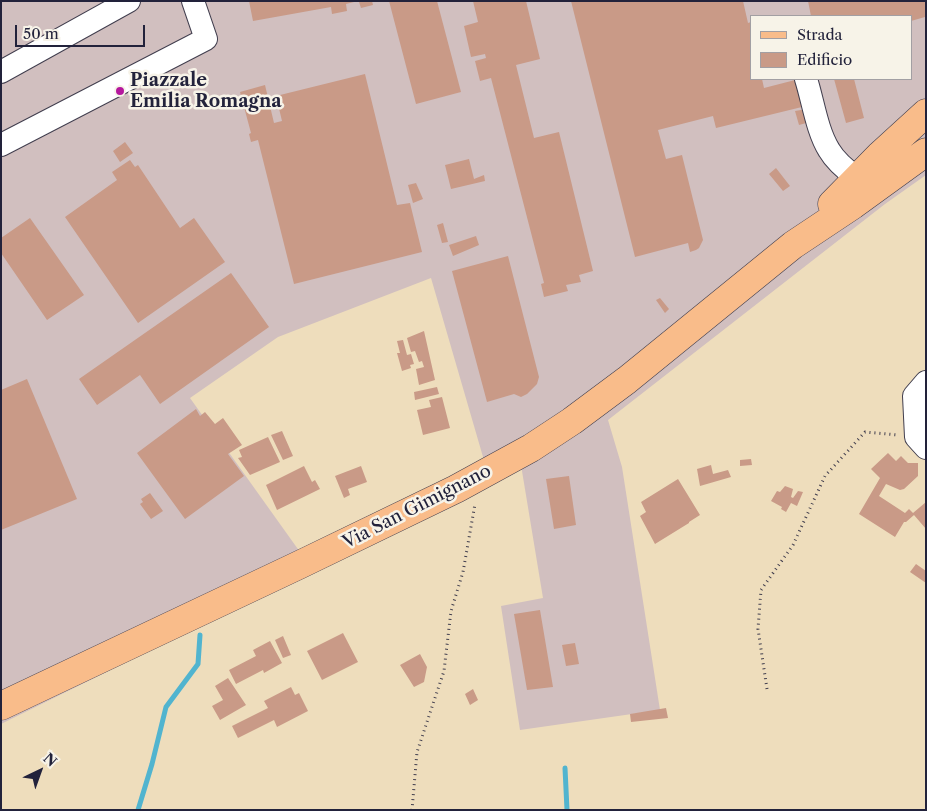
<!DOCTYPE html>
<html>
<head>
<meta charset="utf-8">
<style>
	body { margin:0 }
	#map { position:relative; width:927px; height:811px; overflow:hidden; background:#eeddbc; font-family:"Libre Caslon Text",serif }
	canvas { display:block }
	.frame { position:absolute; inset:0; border:2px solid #22223b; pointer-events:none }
	.legend { position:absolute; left:750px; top:15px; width:162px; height:65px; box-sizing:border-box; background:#f7f3e8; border:1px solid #a29fa3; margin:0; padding:6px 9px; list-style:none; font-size:15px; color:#22223b }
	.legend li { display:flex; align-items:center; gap:10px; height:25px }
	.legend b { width:25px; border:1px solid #a29fa3 }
	.north { position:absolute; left:15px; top:746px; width:50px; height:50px; -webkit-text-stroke:4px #f7f3e8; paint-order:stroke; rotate:42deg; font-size:14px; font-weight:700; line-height:20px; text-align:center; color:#22223b }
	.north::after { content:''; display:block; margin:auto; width:18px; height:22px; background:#22223b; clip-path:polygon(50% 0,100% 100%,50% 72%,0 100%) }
	.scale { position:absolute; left:15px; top:25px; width:130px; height:22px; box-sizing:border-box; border:2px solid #22223b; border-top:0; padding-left:6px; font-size:15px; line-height:18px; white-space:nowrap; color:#22223b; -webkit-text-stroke:4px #f7f3e8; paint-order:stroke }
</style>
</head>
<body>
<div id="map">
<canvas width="927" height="811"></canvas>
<div class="frame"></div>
<ul class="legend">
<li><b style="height:6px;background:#f9bc8a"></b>Strada</li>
<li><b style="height:14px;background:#c99a87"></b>Edificio</li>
</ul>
<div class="north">N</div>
<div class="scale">50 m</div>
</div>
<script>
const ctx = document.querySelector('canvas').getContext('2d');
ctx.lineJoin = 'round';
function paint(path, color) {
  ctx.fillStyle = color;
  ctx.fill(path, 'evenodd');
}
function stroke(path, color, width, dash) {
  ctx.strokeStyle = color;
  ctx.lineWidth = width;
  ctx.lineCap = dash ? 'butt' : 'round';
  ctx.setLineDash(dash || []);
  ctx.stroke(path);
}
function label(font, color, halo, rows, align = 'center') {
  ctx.font = font + ' "Libre Caslon Text",serif';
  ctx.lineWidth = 5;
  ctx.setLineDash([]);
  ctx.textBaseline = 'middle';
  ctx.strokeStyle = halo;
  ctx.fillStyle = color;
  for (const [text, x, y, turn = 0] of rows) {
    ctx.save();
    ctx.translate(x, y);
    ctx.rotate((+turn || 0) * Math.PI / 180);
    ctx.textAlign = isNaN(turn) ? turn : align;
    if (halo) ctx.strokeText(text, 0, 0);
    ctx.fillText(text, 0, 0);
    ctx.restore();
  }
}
paint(new Path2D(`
	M1,1h925v174l-41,29 -277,216 14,47 38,243 -140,20 -19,-124 42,-8 -22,-133 -31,16 -59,-203 -153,59 -88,61 125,175 -178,84 -136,67zM751,16h160v63h-160z`), '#d1bfbf');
stroke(new Path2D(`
	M565,768l2,42
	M138,810l14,-46 14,-57 32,-43 2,-29`), '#51b4cf', 5);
paint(new Path2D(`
	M249,1h105v1l-8,2 1,7 -15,3 -1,-7 -78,14z
	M372,1l1,4 -12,3 -2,-6z
	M389,1h48l24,91 -45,12z
	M473,1h53l14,58 -24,6 18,73 25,-6 34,139 -14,4 2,7 -15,3 2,6 -24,6 -3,-13 3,-1 -53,-205 -11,3 -5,-20 11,-3 -1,-4 -14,3 -7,-31 14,-4z
	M571,1h172l5,22 3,-1v57h11l2,9 35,-9 7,27 -90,22 -3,-12 -55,14 8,29 16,-4 21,85 -4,8 -3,2 -6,2 -2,-9 -53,14z
	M808,1h118l-1,16 -14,4v-5h-100z
	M365,74l32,131 13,-2 12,49 -128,32 -36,-144 -7,2 -2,-8 2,-1 -11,-41 25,-7 9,38 8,-2 -6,-25z
	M834,79h20l10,39 -18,5z
	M807,109l3,13 -11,3 -4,-14z
	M125,142l8,11 -13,9 -7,-11z
	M469,159l5,20 10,-4 1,6 -34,8 -6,-24z
	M130,160l5,7 3,-2 42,63 14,-10 31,44 -87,61 -73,-106 52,-37 -5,-8z
	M776,168l14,18 -7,5 -14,-17z
	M416,183l7,16 -10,4 -5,-18z
	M30,218l54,77 -37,25 -46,-67v-15z
	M443,223l5,19 -6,1 -5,-18z
	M476,236l3,9 -26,11 -4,-11z
	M508,256l31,121 -2,7 -10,10 -6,3 -7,-3 -27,8 -35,-131z
	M231,273l38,54 -109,77 -20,-29 -43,30 -18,-26z
	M660,298l9,11 -4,4 -9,-13z
	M424,331l11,49 -16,5 -3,-16 8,-2 -2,-6 -3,1 -4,-11 -4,1 -4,-14z
	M403,340l4,15 4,-1 3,10 -4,1 1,3 -9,3 -5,-18h3l-3,-12z
	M27,379l50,120 -76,31v-140z
	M437,387l2,7 -24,6 -1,-8z
	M442,397l8,31 -27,7 -6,-25 14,-3 -2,-7z
	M196,409l4,7 5,-4 10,12 8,-6 19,27 -14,9 16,22 -59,43 -48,-66z
	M282,431l11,25 -10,4 -12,-25z
	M268,437l12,25 -30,13 -12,-17 4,-1 -3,-7z
	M888,453l8,8 5,-5 7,7h10v13l-14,13 -4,1 -14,-6 -7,12 26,17 4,-4 4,4 13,-11v27l-12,-14 -8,7h-2l-9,15 -36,-23 21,-36 -9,-9z
	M751,459l1,6 -12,1v-6z
	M711,465l2,9 15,-4 3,7 -31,9 -3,-17z
	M304,466l8,16 3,-2 5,9 -43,21 -11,-25z
	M361,466l6,16 -19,7 2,6 -6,3 -9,-22z
	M569,476l7,49 -22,4 -8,-50z
	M678,479l22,36 -11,7v1l-34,21 -15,-28 6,-4 -5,-10z
	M785,486l8,3 -2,8 2,1 5,-7 5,1 -6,14 -6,-3 -5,9 -5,-3 1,-2 -11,-6 6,-10 3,1z
	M150,493l13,18 -12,8 -11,-15 3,-2 -2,-3z
	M916,564l10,7v12l-16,-11z
	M540,610l13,77 -26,3 -13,-76z
	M343,633l15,29 -36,18 -15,-29z
	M283,636l8,19 -8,3 -8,-18z
	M270,641l12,22 -18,10 -1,-3 -27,14 -7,-14 27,-14 -3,-6z
	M575,643l4,21 -13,2 -4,-21z
	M420,654l7,13 -3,15 -10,5 -14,-22z
	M228,678l18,27 -26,15 -8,-14 11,-6 -8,-14z
	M291,687l4,8 4,-2 9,18 -31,16 -3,-7 -36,18 -6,-12 36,-18 -4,-7z
	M473,689l5,11 -8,5 -5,-11z
	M666,708l2,10 -37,4 -1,-8z`), '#c99a87');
const minor = new Path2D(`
	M1,72l128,-71
	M806,79c7,22 11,52 23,71 7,12 17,20 28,28
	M1,145l205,-106 -13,-38
	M926,382l-12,14 2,41 10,11`);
const major = new Path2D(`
	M832,204l48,-49 46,-42
	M1,706l298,-141 157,-76 75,-41 41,-27 55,-41 166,-135 60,-40 73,-53`);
stroke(minor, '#413e4e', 24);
stroke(major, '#413e4e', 29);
stroke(new Path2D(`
	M767,689l-9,-60 3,-39 32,-45 32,-69 40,-44 33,3
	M412,810l5,-58 27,-81 7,-60 12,-39 12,-68`), '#413e4e', 3, [1, 4]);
stroke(minor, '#fff', 22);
stroke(major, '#f9bc8a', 28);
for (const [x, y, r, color] of [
	[120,91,5,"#b5179e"]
]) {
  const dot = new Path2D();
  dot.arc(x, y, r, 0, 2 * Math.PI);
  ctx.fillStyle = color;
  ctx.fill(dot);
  stroke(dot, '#f7f3e8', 2);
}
label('bold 18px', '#22223b', '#f7f3e8', [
	["Piazzale",130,81],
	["Emilia Romagna",130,102]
], 'left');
label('18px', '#22223b', '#f7f3e8', [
	["Via San Gimignano",417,507,-27]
]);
</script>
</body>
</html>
